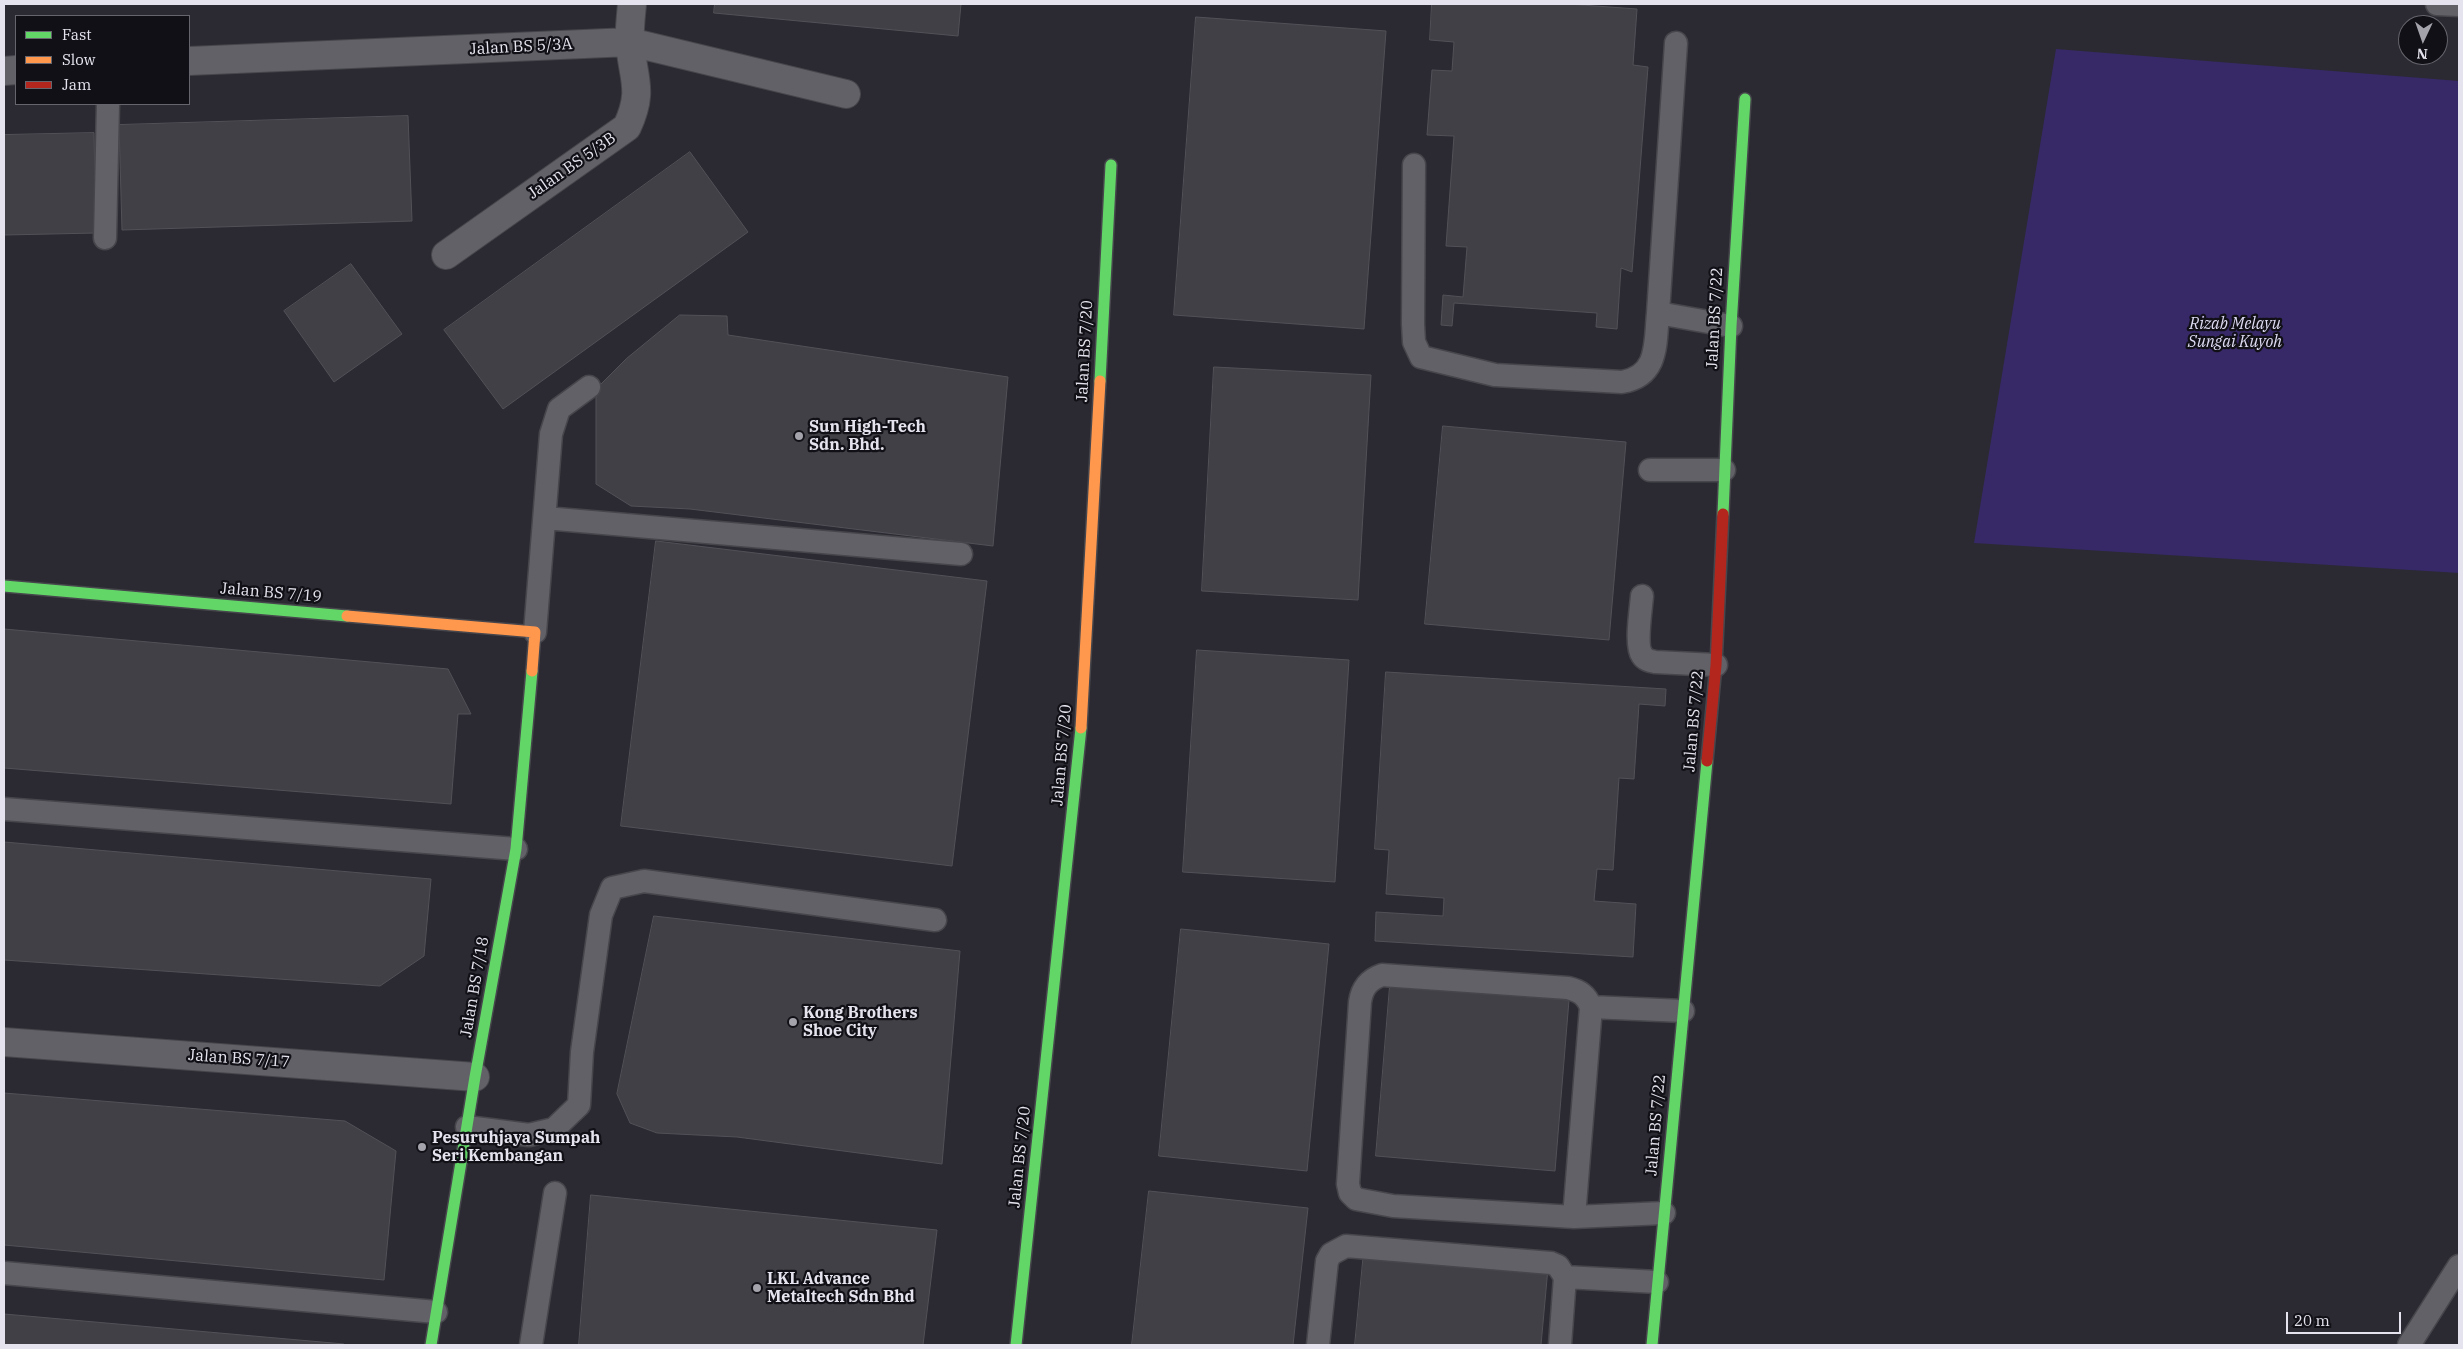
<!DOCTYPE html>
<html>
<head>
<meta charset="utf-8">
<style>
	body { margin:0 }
	#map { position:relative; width:2463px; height:1349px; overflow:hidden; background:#2b2a32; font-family:"IBM Plex Serif",serif }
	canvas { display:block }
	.frame { position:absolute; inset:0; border:5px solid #e5e4ee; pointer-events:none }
	.legend { position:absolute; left:15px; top:15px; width:175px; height:90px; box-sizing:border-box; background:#111017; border:1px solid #66656d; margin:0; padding:6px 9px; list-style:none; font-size:15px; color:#e5e4ee }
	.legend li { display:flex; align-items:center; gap:10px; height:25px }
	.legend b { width:25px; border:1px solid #66656d }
	.north { position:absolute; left:2398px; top:15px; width:50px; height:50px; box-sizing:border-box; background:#111017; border:1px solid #66656d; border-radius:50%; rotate:183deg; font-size:14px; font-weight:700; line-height:20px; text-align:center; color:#e5e4ee }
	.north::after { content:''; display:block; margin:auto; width:18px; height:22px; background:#a4a3ac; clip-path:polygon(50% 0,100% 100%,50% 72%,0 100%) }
	.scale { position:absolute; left:2286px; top:1312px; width:115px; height:22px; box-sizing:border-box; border:2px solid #e5e4ee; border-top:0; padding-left:6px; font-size:15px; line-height:18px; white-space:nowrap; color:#e5e4ee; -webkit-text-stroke:4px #111017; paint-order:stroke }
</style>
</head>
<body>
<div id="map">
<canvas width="2463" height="1349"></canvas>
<div class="frame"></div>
<ul class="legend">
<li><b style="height:6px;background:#63d668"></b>Fast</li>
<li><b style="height:6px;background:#ff974d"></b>Slow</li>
<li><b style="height:6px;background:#b3261e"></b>Jam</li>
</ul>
<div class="north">N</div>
<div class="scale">20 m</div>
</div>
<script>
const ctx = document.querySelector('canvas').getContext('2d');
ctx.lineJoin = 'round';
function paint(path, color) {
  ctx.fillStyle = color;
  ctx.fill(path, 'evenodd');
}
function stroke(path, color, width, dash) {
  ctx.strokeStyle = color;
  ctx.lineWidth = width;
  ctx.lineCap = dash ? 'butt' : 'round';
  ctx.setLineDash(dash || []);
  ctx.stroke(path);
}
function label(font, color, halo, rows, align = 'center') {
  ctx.font = font + ' "IBM Plex Serif",serif';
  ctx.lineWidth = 4.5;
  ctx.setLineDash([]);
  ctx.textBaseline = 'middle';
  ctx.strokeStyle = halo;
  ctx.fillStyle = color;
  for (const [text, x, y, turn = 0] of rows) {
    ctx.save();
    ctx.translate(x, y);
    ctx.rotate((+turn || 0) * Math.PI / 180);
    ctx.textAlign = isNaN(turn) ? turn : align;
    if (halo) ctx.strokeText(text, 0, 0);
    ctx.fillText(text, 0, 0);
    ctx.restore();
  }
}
paint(new Path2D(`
	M2056,49l403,32v492l-485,-30z`), '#372967');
const building = new Path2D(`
	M715,4h246l-3,32 -244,-23z
	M1432,4h136l69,5 -4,56 15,2 -16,205 -11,-4 -4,61 -21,-2 1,-14 -143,-10 -2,23 -11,-1 2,-30 20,2 4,-50 -21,-1 8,-110 -27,-1 5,-65 20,1 2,-29 -24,-2z
	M1196,17l190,14 -22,298 -190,-14z
	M408,116l4,105 -290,9 -3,-105z
	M94,133l2,100 -92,2v-100z
	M690,152l58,80 -245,177 -59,-79z
	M351,264l51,70 -68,48 -50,-71z
	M680,315l47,1 1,19 280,42 -15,169 -303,-37 -59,-3 -35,-22v-95l30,-30z
	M1214,367l157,8 -13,225 -156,-9z
	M1443,426l183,16 -17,198 -184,-16z
	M656,541l331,40 -35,285 -331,-40z
	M4,629l444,40 23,45h-13l-7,90 -447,-36z
	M1197,650l152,10 -14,222 -152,-10z
	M1386,672l280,17 -1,17 -26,-2 -5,75 -15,-1 -6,92 -16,-1 -3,32 42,3 -3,53 -258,-16 1,-29 67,4 1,-18 -58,-4 3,-44 -14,-1z
	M4,842l427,37 -7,77 -44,30 -376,-26z
	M654,916l306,35 -18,213 -205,-27 -80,-4 -27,-10 -13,-29z
	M1181,929l148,15 -22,227 -148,-15z
	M1390,986l179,14 -14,171 -179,-15z
	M4,1093l341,28 51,30 -12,129 -380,-35z
	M1149,1191l159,17 -15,137h-161z
	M591,1195l346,35 -14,115h-344z
	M1364,1251l184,17 -7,77h-186z
	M4,1314l340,30v1h-340z`);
paint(building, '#404046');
stroke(building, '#525158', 1);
const lane = new Path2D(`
	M2437,4l22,1
	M1676,43l-18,270 73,13
	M1414,165l-1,159 1,18 7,15 74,18 127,7c37,-6 33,-39 36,-69
	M105,238l3,-134
	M1650,470h74
	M545,518l416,36
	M1642,596c-1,13 -7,49 0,59 3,5 8,6 13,7l61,3
	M535,632l16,-198 8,-25 30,-22
	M4,809l512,40
	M1591,1007l92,4
	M467,1127l62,8 25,-6 25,-24 3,-53 19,-137 11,-27 32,-7 291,39
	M1574,1217l17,-210c-5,-12 -11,-16 -23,-19l-186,-13c-14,5 -20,13 -22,27l-12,182 2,9 6,6 37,7 181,11 90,-4
	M4,1273l432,39
	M1565,1277l92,5
	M531,1345l24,-152
	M1318,1345l9,-84 4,-7 15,-8 205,17 7,3 7,11 -5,68
	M2409,1345l50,-79`);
const street = new Path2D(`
	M189,61l441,-19 216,52
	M4,71l12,-1
	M446,255l181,-128c17,-37 6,-47 3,-84 -1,-13 1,-27 2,-39
	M4,1042l471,35`);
const fast = new Path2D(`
	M1100,381l11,-216
	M1723,514l8,-188 14,-227
	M4,586l343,30
	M431,1345l44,-268 41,-228 16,-178
	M1016,1345l65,-617
	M1652,1345l55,-584`);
const slow = new Path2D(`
	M347,616l188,16 -3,39
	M1081,728l19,-347`);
const jam = new Path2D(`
	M1707,761l9,-96 7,-151`);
stroke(lane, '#46464c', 25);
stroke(street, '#46464c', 30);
stroke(fast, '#46464c', 14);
stroke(slow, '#46464c', 14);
stroke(jam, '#46464c', 14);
stroke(lane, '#626168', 22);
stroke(street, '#626168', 28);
stroke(fast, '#63d668', 11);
stroke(slow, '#ff974d', 11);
stroke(jam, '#b3261e', 11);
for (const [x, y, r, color] of [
	[799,436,5,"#a4a3ac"],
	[793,1022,5,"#a4a3ac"],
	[422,1147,5,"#a4a3ac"],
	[757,1288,5,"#a4a3ac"]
]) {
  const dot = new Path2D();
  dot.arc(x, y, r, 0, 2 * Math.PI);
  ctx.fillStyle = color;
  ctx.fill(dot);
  stroke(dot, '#111017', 2);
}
label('16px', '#e5e4ee', '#111017', [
	["Jalan BS 5/3A",521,47,-3],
	["Jalan BS 5/3B",572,166,-35],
	["Jalan BS 7/22",1715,318,-87],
	["Jalan BS 7/20",1085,351,-87],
	["Jalan BS 7/19",271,593,5],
	["Jalan BS 7/22",1694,721,-85],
	["Jalan BS 7/20",1062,755,-85],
	["Jalan BS 7/18",475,987,-80],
	["Jalan BS 7/17",239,1059,4],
	["Jalan BS 7/22",1656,1125,-85],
	["Jalan BS 7/20",1020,1157,-84]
]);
label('italic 16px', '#dedcf3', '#111017', [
	["Rizab Melayu",2235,324],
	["Sungai Kuyoh",2235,342]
]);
label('bold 16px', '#e5e4ee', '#111017', [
	["Sun High-Tech",809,427],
	["Sdn. Bhd.",809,445],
	["Kong Brothers",803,1013],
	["Shoe City",803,1031],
	["Pesuruhjaya Sumpah",432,1138],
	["Seri Kembangan",432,1156],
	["LKL Advance",767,1279],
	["Metaltech Sdn Bhd",767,1297]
], 'left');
</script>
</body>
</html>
